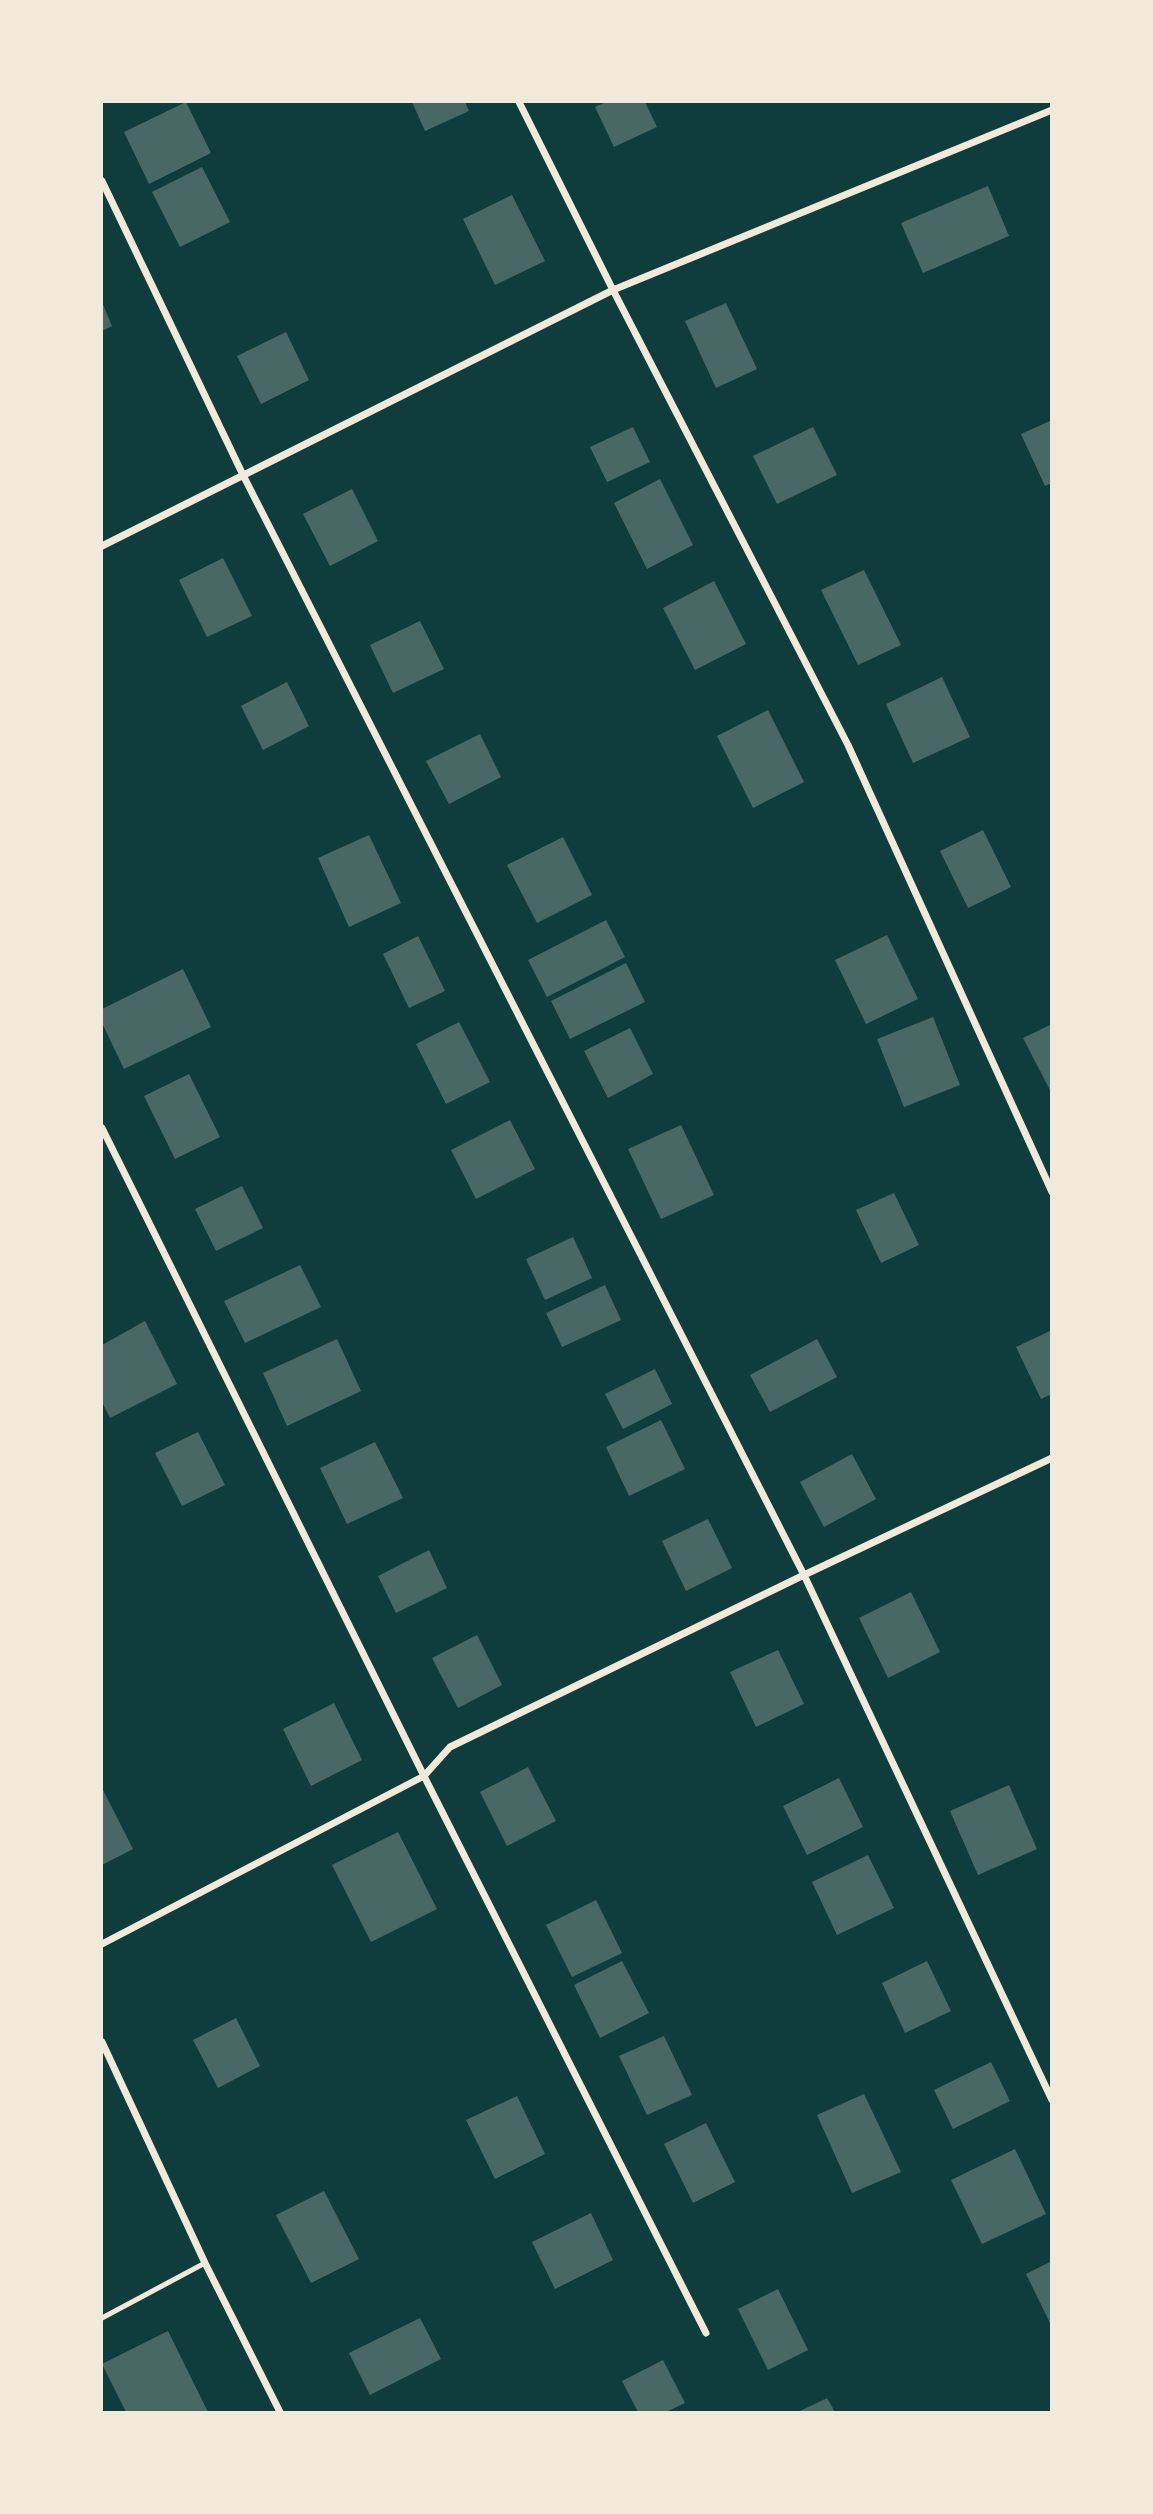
<!DOCTYPE html>
<html>
<head>
<meta charset="utf-8">
<style>
	body { margin:0 }
	#map { position:relative; width:1153px; height:2514px; overflow:hidden; background:#0f3d3e; font-family:"Sofia Sans Condensed",sans-serif }
	canvas { display:block }
	.frame { position:absolute; inset:0; border:103px solid #f1e9da; pointer-events:none }
</style>
</head>
<body>
<div id="map">
<canvas width="1153" height="2514"></canvas>
<div class="frame"></div>
</div>
<script>
const ctx = document.querySelector('canvas').getContext('2d');
ctx.lineJoin = 'round';
function paint(path, color) {
  ctx.fillStyle = color;
  ctx.fill(path, 'evenodd');
}
function stroke(path, color, width, dash) {
  ctx.strokeStyle = color;
  ctx.lineWidth = width;
  ctx.lineCap = dash ? 'butt' : 'round';
  ctx.setLineDash(dash || []);
  ctx.stroke(path);
}
paint(new Path2D(`
	M186,102l25,51 -62,31 -25,-52z
	M412,102h53l4,9 -44,20z
	M606,102h39l12,25 -43,20 -19,-40z
	M202,167l28,55 -50,25 -28,-55z
	M988,186l21,50 -86,37 -22,-50z
	M512,195l33,66 -50,24 -32,-66z
	M102,302l10,24 -10,5z
	M726,303l31,66 -41,19 -31,-67z
	M286,332l23,48 -48,24 -24,-48z
	M1052,420v63l-7,3 -24,-52z
	M633,427l17,35 -43,20 -17,-35z
	M813,427l24,48 -60,29 -24,-48z
	M660,479l33,66 -46,24 -33,-66z
	M352,489l26,52 -48,25 -27,-52z
	M223,558l29,58 -45,21 -28,-57z
	M864,570l37,75 -43,20 -37,-75z
	M714,581l32,63 -51,26 -32,-62z
	M420,621l24,48 -51,24 -23,-48z
	M942,677l28,60 -57,26 -27,-59z
	M287,682l22,44 -46,24 -22,-44z
	M768,710l36,72 -51,26 -36,-72z
	M480,734l21,43 -52,27 -23,-43z
	M983,830l28,57 -43,21 -28,-57z
	M369,835l32,68 -52,24 -31,-69z
	M563,837l29,58 -55,28 -30,-58z
	M606,920l19,37 -78,40 -19,-37z
	M887,935l31,64 -52,25 -31,-64z
	M418,936l27,55 -36,17 -26,-54z
	M626,963l19,39 -75,37 -19,-38z
	M183,969l28,58 -87,42 -22,-46v-14z
	M933,1017l27,68 -56,22 -27,-68z
	M459,1022l31,60 -44,22 -30,-60z
	M1052,1024v70l-29,-56z
	M630,1028l23,46 -45,24 -24,-47z
	M189,1074l31,63 -45,22 -31,-63z
	M510,1120l25,49 -59,30 -25,-49z
	M681,1125l33,70 -53,24 -33,-70z
	M242,1186l21,42 -47,23 -21,-42z
	M894,1193l25,52 -38,18 -25,-53z
	M573,1237l19,41 -47,22 -19,-41z
	M300,1265l21,42 -76,36 -21,-42z
	M605,1285l16,35 -59,27 -16,-34z
	M145,1321l32,63 -67,34 -8,-16v-57z
	M1052,1330v64l-11,5 -25,-52z
	M337,1339l24,52 -74,35 -24,-53z
	M817,1339l20,38 -67,35 -20,-37z
	M655,1369l17,35 -49,25 -18,-35z
	M661,1420l24,49 -56,27 -23,-49z
	M198,1432l27,53 -43,21 -27,-53z
	M375,1442l28,56 -56,26 -27,-56z
	M852,1454l24,45 -52,28 -24,-45z
	M708,1519l24,49 -46,23 -24,-50z
	M429,1550l18,38 -51,25 -18,-37z
	M911,1592l29,60 -52,26 -29,-60z
	M477,1635l25,50 -44,23 -26,-50z
	M778,1650l26,54 -48,23 -26,-55z
	M334,1703l28,57 -51,26 -28,-57z
	M528,1767l28,54 -49,25 -27,-54z
	M839,1778l24,49 -56,28 -24,-49z
	M1009,1785l28,64 -59,26 -28,-64z
	M102,1788l31,61 -31,16z
	M398,1832l39,77 -66,33 -39,-77z
	M868,1855l26,53 -57,27 -25,-53z
	M596,1900l26,53 -50,24 -26,-52z
	M622,1961l27,52 -49,25 -26,-53z
	M927,1961l24,50 -46,22 -23,-50z
	M236,2018l24,48 -42,22 -25,-48z
	M664,2036l28,59 -45,20 -28,-59z
	M991,2062l19,39 -57,28 -19,-39z
	M864,2094l37,78 -49,21 -35,-78z
	M517,2096l28,58 -50,25 -29,-59z
	M706,2123l29,59 -42,21 -29,-59z
	M1015,2149l31,65 -64,30 -31,-64z
	M324,2191l35,68 -48,24 -35,-68z
	M591,2213l22,47 -58,29 -23,-47z
	M1052,2261v66l-26,-53z
	M778,2289l30,61 -40,20 -30,-61z
	M420,2318l21,41 -71,36 -21,-42z
	M168,2331l40,81h-82l-24,-48z
	M663,2360l22,43 -19,9h-28l-16,-31z
	M827,2398l8,14h-37z`), '#486865');
stroke(new Path2D(`
	M102,2318l103,-55`), '#f1e9da', 5);
stroke(new Path2D(`
	M519,102l94,188 235,455 204,447
	M102,181l141,294 561,1100 248,525
	M102,546l511,-256 439,-180
	M102,1128l322,648 282,557
	M102,1944l322,-168 26,-29 354,-172 248,-117
	M102,2042l103,221 75,149`), '#f1e9da', 7);
</script>
</body>
</html>
